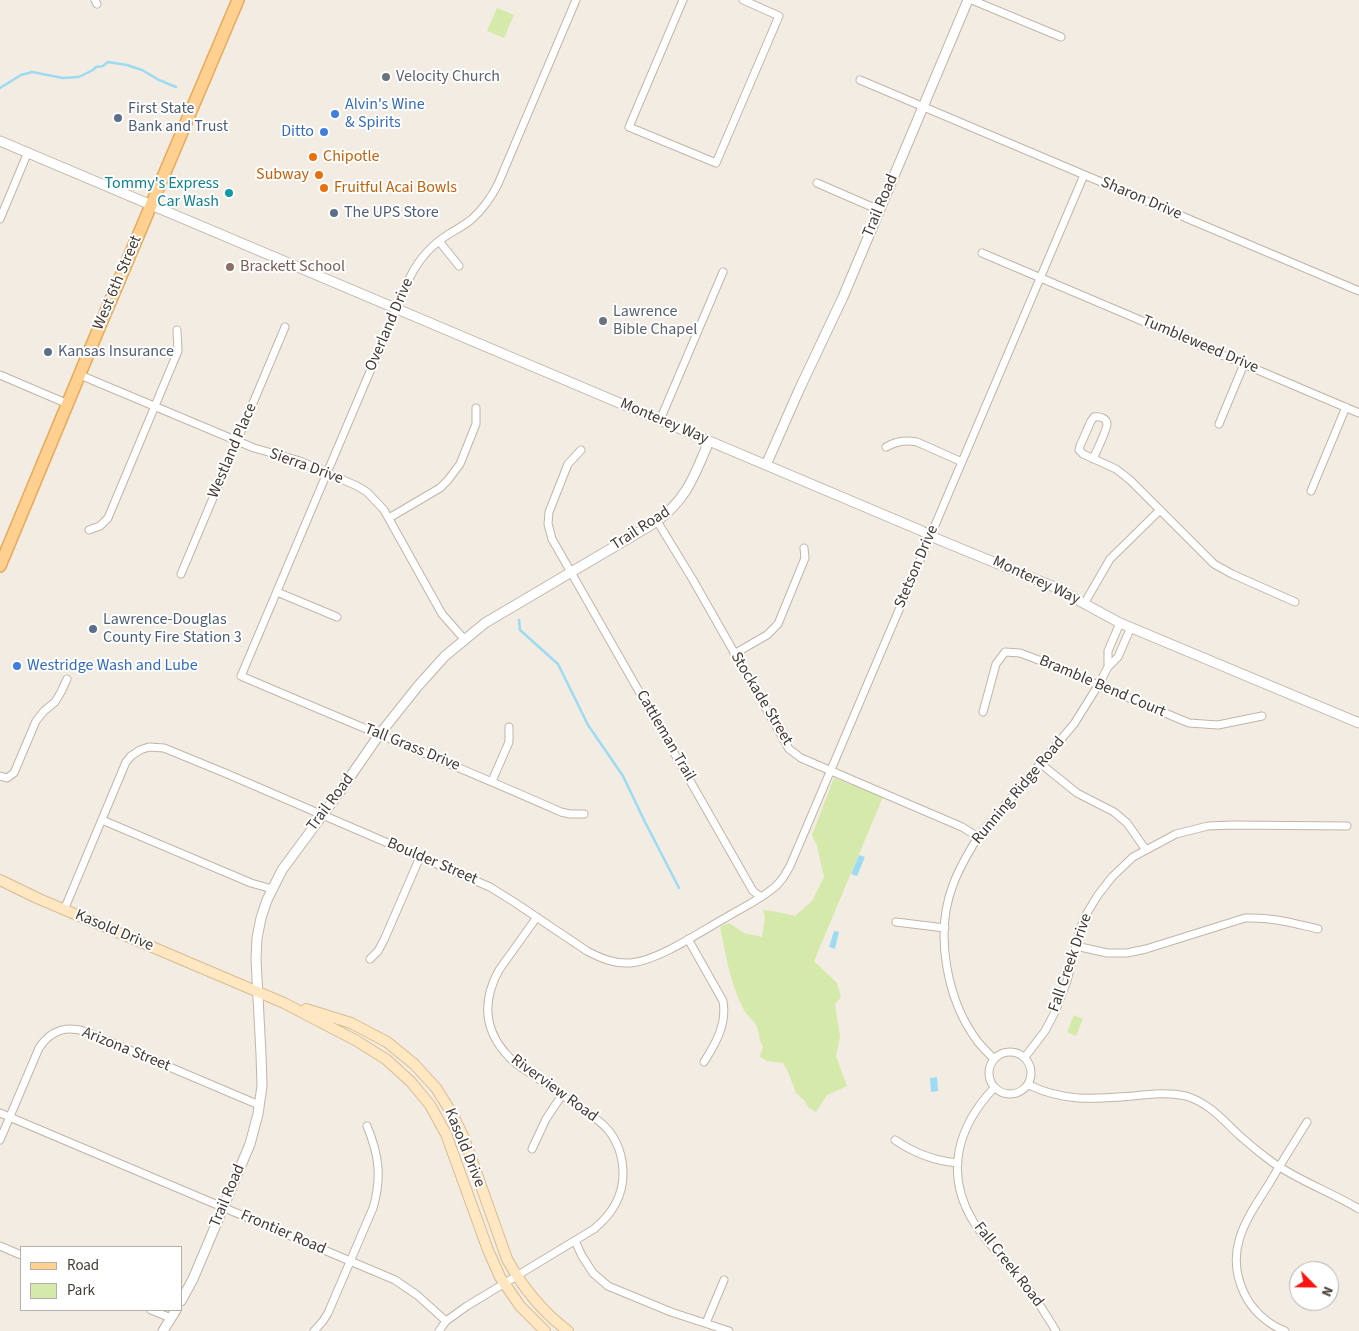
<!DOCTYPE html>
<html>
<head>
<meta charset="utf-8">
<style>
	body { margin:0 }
	#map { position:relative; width:1359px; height:1331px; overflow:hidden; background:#f2ece3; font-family:"Source Sans 3",sans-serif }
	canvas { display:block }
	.legend { position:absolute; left:20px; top:1246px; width:162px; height:65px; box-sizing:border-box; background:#fff; border:1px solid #b4b1ad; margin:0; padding:6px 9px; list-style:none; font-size:15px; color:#443b33 }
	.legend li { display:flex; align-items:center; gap:10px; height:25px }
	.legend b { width:25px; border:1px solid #b4b1ad }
	.north { position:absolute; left:1289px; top:1261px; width:50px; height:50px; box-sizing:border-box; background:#fff; border:1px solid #b4b1ad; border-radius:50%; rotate:113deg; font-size:14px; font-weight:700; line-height:20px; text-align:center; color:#443b33 }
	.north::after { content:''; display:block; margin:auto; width:18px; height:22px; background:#ff110e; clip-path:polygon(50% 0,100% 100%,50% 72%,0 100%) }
</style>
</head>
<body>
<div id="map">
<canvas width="1359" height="1331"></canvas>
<ul class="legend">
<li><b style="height:6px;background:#ffd090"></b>Road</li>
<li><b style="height:14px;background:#d5e9aa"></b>Park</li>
</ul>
<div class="north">N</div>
</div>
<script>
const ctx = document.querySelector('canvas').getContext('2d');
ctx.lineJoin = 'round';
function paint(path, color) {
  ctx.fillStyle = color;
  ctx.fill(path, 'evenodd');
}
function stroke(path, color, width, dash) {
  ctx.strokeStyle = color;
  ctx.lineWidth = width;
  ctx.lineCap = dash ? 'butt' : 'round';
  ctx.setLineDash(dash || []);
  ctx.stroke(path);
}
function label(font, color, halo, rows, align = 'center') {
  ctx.font = font + ' "Source Sans 3",sans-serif';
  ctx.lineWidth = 4;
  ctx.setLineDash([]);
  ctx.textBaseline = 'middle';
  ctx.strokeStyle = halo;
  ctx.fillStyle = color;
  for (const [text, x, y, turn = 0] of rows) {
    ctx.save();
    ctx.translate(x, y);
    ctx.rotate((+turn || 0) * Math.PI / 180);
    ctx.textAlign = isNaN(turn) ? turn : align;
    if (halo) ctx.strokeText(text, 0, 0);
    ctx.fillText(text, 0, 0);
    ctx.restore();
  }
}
paint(new Path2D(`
	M497,8l17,7 -10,23 -17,-7z
	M834,778l49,19 -69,164 23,22 4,14 -6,7 5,33 -4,19 11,30 -20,9 -11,17 -7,-4 -5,-8 -8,-7 -8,-21 -5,-9 -16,-2 -7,-4 3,-10c-5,-9 -3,-14 -7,-22 -3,-6 -9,-9 -12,-15 -14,-26 -18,-55 -24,-83l9,-4 15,10 18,4 3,-20 -2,-7 15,2 17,4 17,-15 12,-24 -7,-31 -5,-11z
	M1074,1015l9,4 -7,17 -9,-4z`), '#d5e9aa');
paint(new Path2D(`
	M859,855l6,2 -8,19 -6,-2z
	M834,931l5,1 -4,17 -6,-2z
	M937,1077l1,14 -7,1 -1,-14z`), '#9ddbf2');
stroke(new Path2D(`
	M0,88l21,-13 11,-3 31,6 16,-1 14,-7 3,-3 7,-1 5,-4 19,3 15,5 17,10 17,7
	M519,620l1,10 38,34 30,61 35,51 22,46 34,66`), '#9ddbf2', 2.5);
const minor = new Path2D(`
	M95,0l2,4
	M576,0l-78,184c-7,14 -15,25 -26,35 -7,6 -15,10 -23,15 -18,11 -30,25 -39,43l-169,399c107,46 214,89 320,136l9,2h14
	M683,0l-54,127 87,36 63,-147 -36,-16
	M972,0l89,37
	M860,80l499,211
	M817,183l62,27
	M0,219l28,-67
	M439,241l20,25
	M982,253l377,160
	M0,375l68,29
	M80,375l174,73 46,13 57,25 10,6 17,18 58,104 22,25
	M660,420l63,-148
	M1219,424l25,-60
	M886,447c11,-6 19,-7 31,-5l45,20
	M581,450l-13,14 -19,48 -1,12 4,15 201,352 8,6
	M1093,459c3,-7 14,-29 14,-35 0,-6 -8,-8 -13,-7l-3,4 -11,25 -1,4 4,4 33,15 14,11 84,84 18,10 63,28
	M1311,491l35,-84
	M389,518l51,-30 8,-8 12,-16 16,-40v-16
	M657,521l36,59 96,169 12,9 161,69 16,10
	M89,530l11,-4 8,-8 70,-167 -1,-21
	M181,574l104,-247
	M277,592l60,25
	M1084,604l26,-45 50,-49
	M734,654l33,-19 11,-11 27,-66 -1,-10
	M1108,667v-16l12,-28
	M983,712l13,-48 9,-12 15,1 16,6 153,64 29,2 44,-9
	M1041,764l36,29 37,19 13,11 19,27
	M0,776l7,2 7,-5 22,-52 8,-10 11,-9 6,-10 6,-13
	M492,781l17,-39v-15
	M102,820l149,63 21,6
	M64,910l62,-148 5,-6 9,-6 9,-3 15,1 61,25 265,114 24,15 73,49c15,8 28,13 44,12 28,-3 69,-31 94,-45 15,-9 32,-17 46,-28 9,-6 14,-15 19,-24l294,-691
	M896,922l49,6
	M688,939l35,62c4,23 -7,42 -19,61
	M1076,946l31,7h20l19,-4 99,-31c28,-1 47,5 73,11
	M370,959l8,-8 6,-11 36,-83
	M989 1073a21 21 0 1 1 42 0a21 21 0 1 1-42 0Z
	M1025,1057l20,-26 10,-19 12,-31 13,-52 7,-16 11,-18 14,-18 21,-20 43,-23 32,-8 24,-1 115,1
	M994,1059c-5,-5 -11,-11 -16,-17 -31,-41 -44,-108 -25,-157 6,-17 15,-32 25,-48l96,-113 25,-40 9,-17 10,-10 13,-30
	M1029,1085c35,17 66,14 104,11 18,-2 35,-4 53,0 23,7 37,24 54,40 10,9 21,18 32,26 27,19 59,30 87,47
	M994,1088c-36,38 -50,85 -21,133 16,26 40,47 58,71 9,13 17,26 25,39
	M0,1113l395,167 22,15 29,26
	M0,1140l39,-92c12,-18 27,-23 48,-16l172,73
	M895,1140c19,13 39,21 63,23
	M532,1149l14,-30 16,-24
	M575,1241l7,15 11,17 15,13 63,26 58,19
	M0,1246l21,9
	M151,1310l20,8
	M706,1323l18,-43
	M314,1331l9,-10 5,-8 45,-105c9,-31 6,-53 -6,-82
	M439,1331l7,-10 21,-15 127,-77c17,-14 29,-32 29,-55 0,-15 -4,-30 -14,-43 -9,-11 -23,-20 -35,-28 -13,-8 -25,-17 -38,-26 -9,-6 -20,-12 -27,-20 -26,-27 -27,-56 -10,-87l38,-53
	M1285,1331c-18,-7 -33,-21 -41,-38 -20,-43 2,-73 25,-109 12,-21 25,-41 38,-62`);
const tertiary = new Path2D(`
	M0,141l922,390 8,5 122,50 68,37 239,100
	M766,465l33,-75 44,-93 125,-297
	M181,1301l12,-22 57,-135 8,-30 4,-28 -1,-32 -5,-95 1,-21 4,-20 6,-18 15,-30 59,-80 38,-55 39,-49 27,-30 40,-33 166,-98c35,-23 43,-48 58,-84
	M163,1331l13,-21`);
const secondary = new Path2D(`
	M0,880l37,18 247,105 73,38 30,19 24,22 19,23 16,29 42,116 12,27 20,29 25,25
	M306,1009l45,14 36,19 27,22 22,24 17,27 11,23 43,121c16,29 34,52 61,72`);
const primary = new Path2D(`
	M0,566l99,-238 139,-328`);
stroke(minor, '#c1b5a9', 9);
stroke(tertiary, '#c1b5a9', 11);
stroke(secondary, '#d8bc93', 12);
stroke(primary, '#e7ab5d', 14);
stroke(minor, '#fff', 7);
stroke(tertiary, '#fff', 9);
stroke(secondary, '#ffe7c1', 10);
stroke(primary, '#ffd090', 11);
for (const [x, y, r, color] of [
	[386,77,5,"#6b7280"],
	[335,114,5,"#3f7fe0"],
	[118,118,5,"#5c6f8a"],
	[324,132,5,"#3f7fe0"],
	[313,157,5,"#e8710a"],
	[319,175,5,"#e8710a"],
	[324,188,5,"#e8710a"],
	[229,193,5,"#0f9aa8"],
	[334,213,5,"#5c6f8a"],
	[230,267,5,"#8d6e63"],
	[603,321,5,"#6b7280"],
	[48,352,5,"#5c6f8a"],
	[93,629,5,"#5c6f8a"],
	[17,666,5,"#3f7fe0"]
]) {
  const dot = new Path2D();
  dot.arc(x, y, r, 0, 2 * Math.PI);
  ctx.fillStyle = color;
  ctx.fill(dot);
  stroke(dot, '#fff', 2);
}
label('16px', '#5b616d', '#fff', [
	["Velocity Church",396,77],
	["Lawrence",613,312],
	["Bible Chapel",613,330]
], 'left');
label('16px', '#366cbe', '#fff', [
	["Alvin's Wine",345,105],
	["& Spirits",345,123],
	["Ditto",314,132,"right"],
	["Westridge Wash and Lube",27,666]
], 'left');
label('16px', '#4e5e75', '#fff', [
	["First State",128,109],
	["Bank and Trust",128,127],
	["The UPS Store",344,213],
	["Kansas Insurance",58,352],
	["Lawrence-Douglas",103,620],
	["County Fire Station 3",103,638]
], 'left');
label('16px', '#c56008', '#fff', [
	["Chipotle",323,157],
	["Subway",309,175,"right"],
	["Fruitful Acai Bowls",334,188]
], 'left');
label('16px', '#0d838f', '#fff', [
	["Tommy's Express",219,184],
	["Car Wash",219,202]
], 'right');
label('16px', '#443b33', '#fff', [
	["Sharon Drive",1141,199,23],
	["Trail Road",881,206,-67],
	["West 6th Street",118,283,-67],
	["Overland Drive",390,325,-67],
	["Tumbleweed Drive",1200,345,23],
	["Monterey Way",664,422,23],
	["Westland Place",233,451,-67],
	["Sierra Drive",306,467,20],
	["Trail Road",641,529,-33],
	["Stetson Drive",917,567,-67],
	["Monterey Way",1036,581,25],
	["Bramble Bend Court",1102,687,23],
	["Stockade Street",761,699,59],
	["Cattleman Trail",665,736,60],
	["Tall Grass Drive",412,748,22],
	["Running Ridge Road",1019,791,-50],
	["Trail Road",331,803,-53],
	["Boulder Street",432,862,23],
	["Kasold Drive",114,931,23],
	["Fall Creek Drive",1071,963,-71],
	["Arizona Street",126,1050,22],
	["Riverview Road",554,1089,36],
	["Kasold Drive",464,1148,68],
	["Trail Road",228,1196,-67],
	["Frontier Road",283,1233,23],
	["Fall Creek Road",1008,1265,52]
]);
label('16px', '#785e54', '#fff', [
	["Brackett School",240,267]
], 'left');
</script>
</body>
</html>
